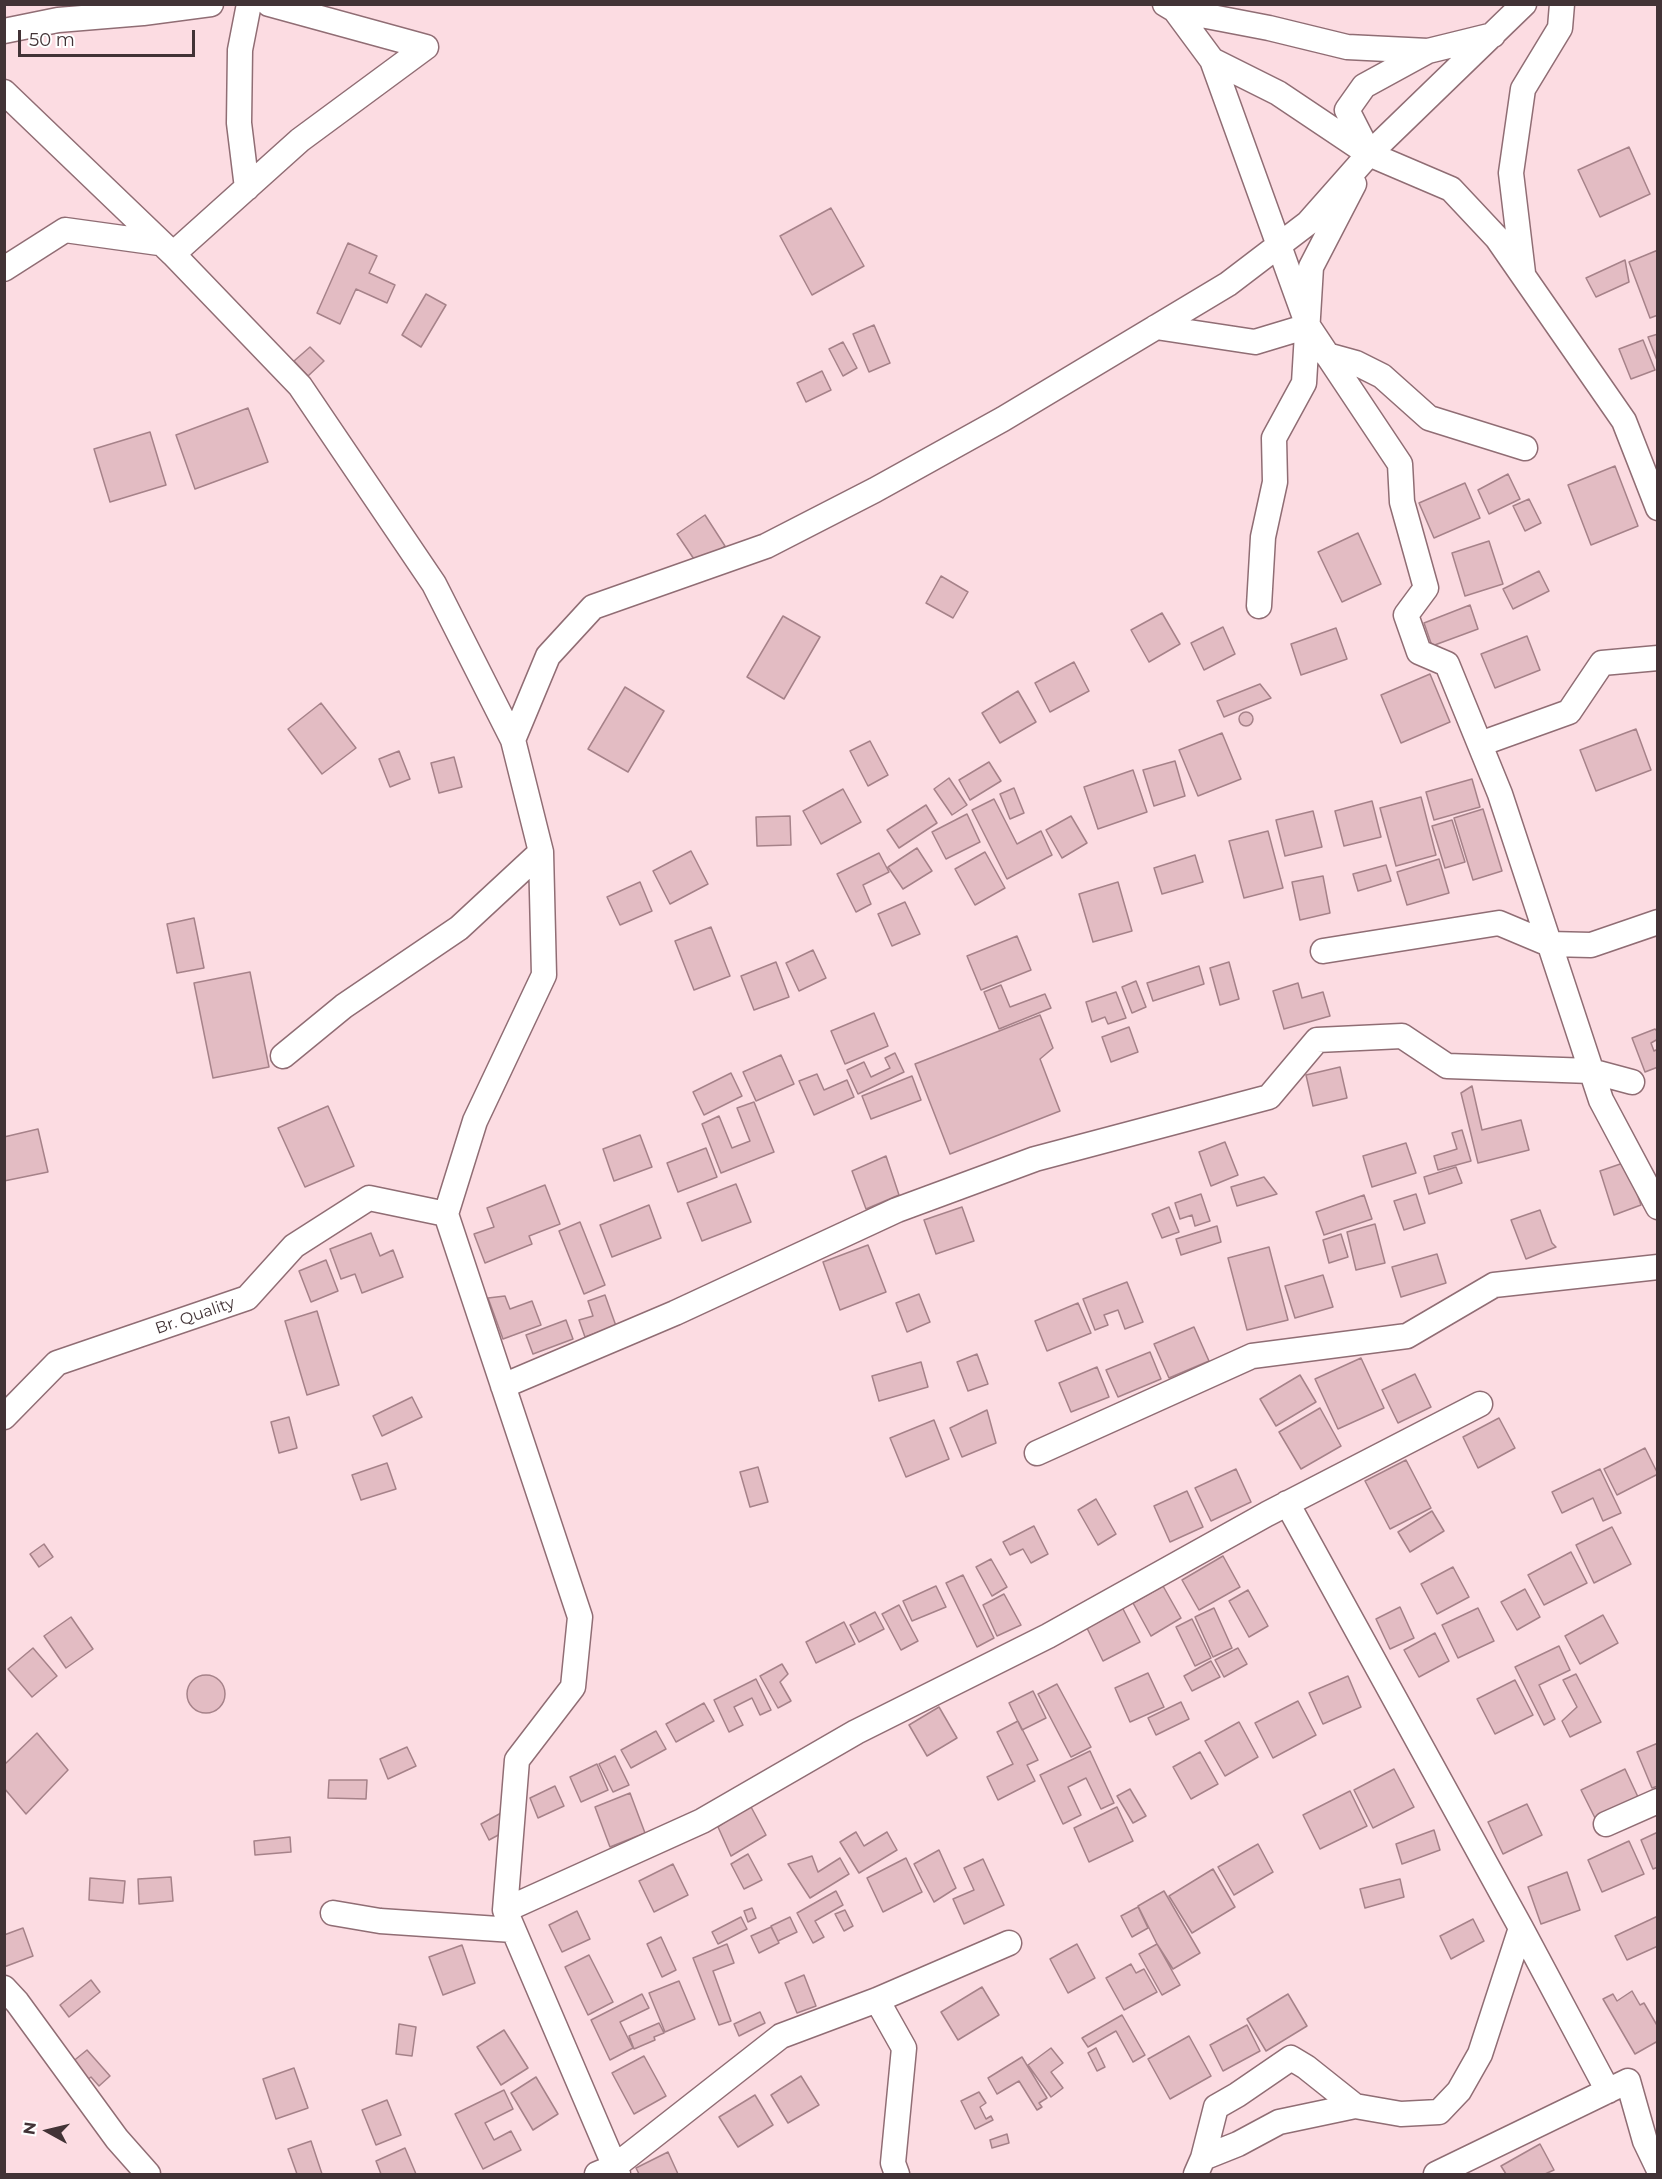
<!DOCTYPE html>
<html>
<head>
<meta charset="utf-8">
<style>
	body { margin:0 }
	#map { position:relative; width:1662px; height:2179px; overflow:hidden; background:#fcdce2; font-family:Montserrat,sans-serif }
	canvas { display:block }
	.frame { position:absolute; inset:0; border:6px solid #423336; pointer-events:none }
	.north { position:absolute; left:18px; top:2101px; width:60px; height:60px; -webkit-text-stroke:4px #fff; paint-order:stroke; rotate:278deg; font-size:16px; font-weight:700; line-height:24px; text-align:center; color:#423336 }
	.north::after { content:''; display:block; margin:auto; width:21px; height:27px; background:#423336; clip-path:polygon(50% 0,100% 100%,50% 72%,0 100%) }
	.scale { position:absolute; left:18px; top:30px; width:177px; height:27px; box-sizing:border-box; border:3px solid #423336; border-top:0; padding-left:8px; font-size:18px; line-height:21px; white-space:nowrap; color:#423336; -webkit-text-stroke:4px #fff; paint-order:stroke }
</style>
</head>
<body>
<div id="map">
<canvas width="1662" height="2179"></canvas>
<div class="frame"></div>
<div class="north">N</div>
<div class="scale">50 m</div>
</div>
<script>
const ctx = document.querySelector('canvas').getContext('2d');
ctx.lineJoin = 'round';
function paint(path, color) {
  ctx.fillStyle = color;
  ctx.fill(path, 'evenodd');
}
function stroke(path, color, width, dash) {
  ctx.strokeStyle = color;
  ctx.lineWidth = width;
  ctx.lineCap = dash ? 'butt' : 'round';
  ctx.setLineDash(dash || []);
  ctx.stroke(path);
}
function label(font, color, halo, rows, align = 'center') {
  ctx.font = font + ' Montserrat,sans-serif';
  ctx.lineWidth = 6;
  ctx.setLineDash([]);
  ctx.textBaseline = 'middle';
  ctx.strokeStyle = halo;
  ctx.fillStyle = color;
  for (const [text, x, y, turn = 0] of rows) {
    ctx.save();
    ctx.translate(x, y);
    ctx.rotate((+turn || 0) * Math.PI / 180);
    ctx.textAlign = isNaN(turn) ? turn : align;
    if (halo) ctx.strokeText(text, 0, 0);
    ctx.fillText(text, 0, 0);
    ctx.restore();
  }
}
const building = new Path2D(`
	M1629,147l21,47 -50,23 -22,-47z
	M831,208l33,58 -52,29 -32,-59z
	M348,243l29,13 -8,17 26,12 -8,18 -31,-14 -16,35 -23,-11z
	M1658,250v65l-8,3 -21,-56z
	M1625,260l4,22 -33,15 -10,-19z
	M426,294l20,11 -25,42 -19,-12z
	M874,325l16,38 -21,9 -16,-38z
	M1658,334v29l-10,-26z
	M1643,340l12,30 -24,9 -12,-30z
	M843,342l14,26 -14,8 -14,-27z
	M310,347l14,14 -16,15 -14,-15z
	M822,371l9,19 -25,12 -9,-19z
	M248,408l20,54 -73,27 -19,-54z
	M150,432l16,53 -56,17 -16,-53z
	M1615,466l23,60 -47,19 -23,-60z
	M1508,474l12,25 -31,15 -11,-24z
	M1465,483l15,35 -46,20 -15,-35z
	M1529,499l12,24 -16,8 -12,-25z
	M705,515l20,31 -27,19 -21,-31z
	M1358,533l23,51 -39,18 -24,-50z
	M1489,541l14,43 -38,12 -13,-43z
	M1539,571l10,20 -36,18 -10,-20z
	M941,576l27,16 -15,26 -27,-15z
	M1470,605l8,24 -46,17 -8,-23z
	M1162,613l18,31 -31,18 -18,-32z
	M783,616l37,21 -36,62 -37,-22z
	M1223,627l12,27 -31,16 -13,-27z
	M1336,628l11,31 -46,16 -10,-31z
	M1527,636l13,34 -45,18 -14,-34z
	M1074,662l15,29 -39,21 -15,-29z
	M1430,674l20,48 -49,21 -20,-48z
	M1260,684l11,14 -47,19 -7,-16z
	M625,687l39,24 -36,61 -40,-23z
	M1018,691l18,31 -36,21 -18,-30z
	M321,703l35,45 -34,26 -34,-45z
	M1239 719a7 7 0 1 1 14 0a7 7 0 1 1-14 0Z
	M1636,729l15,41 -55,21 -16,-41z
	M1222,733l19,46 -43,17 -19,-46z
	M870,741l18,34 -20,11 -18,-35z
	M399,751l11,28 -20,8 -11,-28z
	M454,757l8,30 -23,6 -8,-30z
	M1175,761l10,35 -31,10 -11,-36z
	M989,762l12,19 -31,19 -11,-20z
	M1133,770l14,42 -49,17 -14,-42z
	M949,778l18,27 -15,10 -18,-26z
	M1472,779l8,28 -46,13 -8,-28z
	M1014,788l10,25 -14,6 -10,-25z
	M843,789l18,33 -40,22 -18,-33z
	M1421,797l15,58 -40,11 -16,-58z
	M994,799l23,45 24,-13 11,24 -45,24 -35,-69z
	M1372,801l9,36 -37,9 -9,-35z
	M926,805l11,18 -38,25 -12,-18z
	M1483,809l19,62 -29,9 -19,-62z
	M1313,811l9,36 -37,9 -9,-36z
	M967,814l13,28 -34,17 -14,-27z
	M790,816l1,29 -34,1 -1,-29z
	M1071,816l16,27 -25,15 -16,-28z
	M1452,820l13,42 -20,6 -13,-42z
	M1268,831l15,57 -39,10 -15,-57z
	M917,848l15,23 -29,18 -15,-22z
	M691,851l17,33 -38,20 -17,-33z
	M985,852l20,36 -30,17 -20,-36z
	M879,853l10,19 -26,13 8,19 -15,8 -19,-38z
	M1195,855l8,27 -41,12 -8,-26z
	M1439,859l10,34 -42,12 -10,-33z
	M1386,865l5,16 -33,10 -5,-17z
	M1323,876l7,37 -30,7 -8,-38z
	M640,882l12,29 -32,14 -13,-28z
	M1118,882l14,49 -39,11 -14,-48z
	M905,902l15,32 -28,12 -14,-32z
	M194,918l10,50 -27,5 -10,-49z
	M711,927l19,49 -36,14 -19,-49z
	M1017,936l14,34 -50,20 -14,-34z
	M813,950l13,28 -27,13 -13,-28z
	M776,962l13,35 -35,13 -13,-34z
	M1229,962l10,37 -19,6 -10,-37z
	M1199,966l5,18 -51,17 -6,-18z
	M250,972l19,95 -56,11 -19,-95z
	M1136,981l10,26 -14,6 -10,-26z
	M1298,983l4,15 21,-6 7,24 -46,13 -11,-38z
	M1001,985l9,22 35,-13 6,14 -52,21 -15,-37z
	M1116,992l10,26 -18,6 -3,-7 -13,5 -6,-20z
	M874,1013l14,33 -43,18 -14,-33z
	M1040,1015l13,33 -13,11 20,52 -110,43 -35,-90z
	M1129,1027l9,25 -27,10 -9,-25z
	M1655,1029l3,3v7l-7,4 3,8 4,-2v18l-13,5 -13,-34z
	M895,1053l9,19 -46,22 -11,-24 17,-8 7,15 19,-9 -5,-10z
	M781,1055l13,29 -38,17 -13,-29z
	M1340,1067l7,31 -34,8 -7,-31z
	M731,1073l11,23 -38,19 -11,-23z
	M817,1074l7,16 23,-10 7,17 -40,18 -15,-34z
	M912,1076l9,24 -50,19 -9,-23z
	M1472,1086l10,44 39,-10 8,30 -51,13 -17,-70z
	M754,1102l20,50 -53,21 -19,-49 17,-8 13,32 18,-7 -13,-33z
	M328,1106l26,60 -49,21 -27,-59z
	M38,1129l10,43 -44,9v-44z
	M1462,1130l9,31 -33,9 -4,-14 23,-7 -5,-16z
	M640,1135l12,32 -38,14 -11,-32z
	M1225,1142l13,33 -27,11 -12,-34z
	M1406,1143l10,30 -44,14 -9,-31z
	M706,1148l11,29 -39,15 -11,-29z
	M886,1156l13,39 -33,14 -14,-38z
	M1626,1162l15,43 -27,10 -14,-44z
	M1456,1167l6,16 -33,11 -5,-17z
	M1264,1177l13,17 -40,12 -6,-19z
	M736,1184l15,38 -49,19 -15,-38z
	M545,1185l15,39 -31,12 3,8 -47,19 -11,-29 20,-7 -7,-19z
	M1201,1194l9,27 -15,5 -3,-11 -12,4 -5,-16z
	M1416,1194l9,29 -21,7 -10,-29z
	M1364,1195l8,24 -48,16 -8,-23z
	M649,1205l12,33 -49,19 -12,-32z
	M962,1207l12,34 -38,13 -12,-34z
	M1169,1207l10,25 -17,6 -10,-24z
	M1540,1210l12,33 4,4 -30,12 -15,-39z
	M580,1222l25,63 -21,9 -25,-63z
	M1375,1224l10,39 -29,7 -9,-38z
	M1217,1226l4,16 -40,13 -5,-16z
	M371,1233l9,23 13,-6 10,27 -41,16 -7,-19 -14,5 -11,-30z
	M1341,1234l7,23 -19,6 -6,-23z
	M868,1245l18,47 -46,18 -17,-48z
	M1269,1247l19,73 -41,10 -19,-72z
	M1437,1254l9,29 -45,14 -9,-30z
	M326,1260l12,31 -27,11 -12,-31z
	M1323,1275l10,32 -38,11 -10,-32z
	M1127,1282l16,40 -18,7 -7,-19 -14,5 4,10 -13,5 -12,-31z
	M919,1294l11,28 -23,10 -11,-29z
	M605,1295l11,31 -31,11 -6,-17 14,-4 -5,-15z
	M505,1296l5,13 22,-8 9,24 -38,14 -15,-41z
	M1078,1303l13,30 -44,18 -12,-30z
	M317,1311l22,74 -32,10 -22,-74z
	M566,1320l7,19 -40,15 -7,-19z
	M1194,1327l15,34 -40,17 -15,-34z
	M1150,1352l11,27 -43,18 -12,-27z
	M977,1354l11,30 -20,7 -11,-29z
	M1361,1358l23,50 -46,21 -23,-50z
	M921,1362l7,25 -49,14 -7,-25z
	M1097,1367l12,30 -38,15 -12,-29z
	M1415,1374l16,33 -33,16 -16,-33z
	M1300,1375l16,27 -40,24 -16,-27z
	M412,1397l10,20 -40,19 -9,-20z
	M1320,1408l21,38 -40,23 -22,-37z
	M987,1410l9,33 -34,14 -12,-29z
	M289,1417l8,31 -18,5 -8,-31z
	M1499,1418l16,30 -37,20 -15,-31z
	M934,1420l15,39 -43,18 -16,-39z
	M1645,1448l13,26 -41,21 -13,-26z
	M1406,1460l25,48 -41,21 -25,-48z
	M387,1463l9,26 -35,11 -9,-25z
	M758,1467l10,35 -18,5 -10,-35z
	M1236,1469l15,33 -40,19 -16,-33z
	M1600,1469l21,44 -18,8 -10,-23 -31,15 -10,-21z
	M1187,1491l16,36 -33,15 -16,-36z
	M1096,1499l20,35 -18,11 -20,-35z
	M1432,1511l12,20 -34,21 -12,-20z
	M1034,1526l14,28 -17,9 -8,-14 -13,6 -7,-13z
	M1612,1527l19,37 -37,19 -18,-38z
	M44,1544l9,13 -14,10 -9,-13z
	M1571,1552l16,31 -43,22 -16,-30z
	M1223,1556l17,31 -41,23 -17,-30z
	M991,1559l16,28 -15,9 -16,-29z
	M1453,1567l16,30 -32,17 -16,-30z
	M963,1575l31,63 -17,9 -31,-64z
	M936,1586l10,21 -34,14 -9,-20z
	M1163,1586l18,32 -30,18 -18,-33z
	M1525,1589l15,28 -23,13 -16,-28z
	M1248,1590l20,36 -19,11 -20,-36z
	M1004,1594l17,31 -24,11 -14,-31z
	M899,1605l19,36 -17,9 -19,-36z
	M1121,1605l19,37 -37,19 -18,-37z
	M1400,1607l14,31 -24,11 -14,-30z
	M1214,1608l18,40 -19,9 -18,-40z
	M1478,1608l16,33 -36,17 -16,-33z
	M875,1612l9,17 -25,13 -9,-17z
	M1603,1615l15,28 -38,21 -15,-28z
	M71,1617l22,32 -27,19 -22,-32z
	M1192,1619l19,39 -16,8 -19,-39z
	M844,1622l11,22 -39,19 -10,-21z
	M1435,1633l14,28 -30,16 -15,-27z
	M1559,1646l11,24 -31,15 16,34 -11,6 -29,-58z
	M33,1648l24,28 -25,21 -24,-28z
	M1238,1648l9,16 -23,13 -9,-17z
	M1211,1661l9,16 -28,14 -8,-15z
	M782,1664l6,10 -8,8 11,19 -13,7 -18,-32z
	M1148,1673l16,34 -34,15 -15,-34z
	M1576,1674l25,48 -31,15 -8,-16 15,-14 -14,-27z
	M187 1694a19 19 0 1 1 38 0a19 19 0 1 1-38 0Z
	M1348,1676l13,31 -38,17 -14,-31z
	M756,1679l15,31 -11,5 -8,-17 -18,9 9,18 -14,7 -15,-32z
	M1515,1680l18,35 -38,19 -18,-35z
	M1057,1684l34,63 -20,10 -33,-63z
	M1033,1691l13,27 -24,12 -13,-27z
	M1298,1701l18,34 -43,23 -18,-35z
	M1181,1702l8,17 -33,16 -8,-17z
	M704,1703l10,18 -38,21 -10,-18z
	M939,1707l18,31 -30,18 -18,-31z
	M1018,1721l20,39 -11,5 8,16 -37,19 -11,-23 26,-13 -16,-32z
	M1239,1722l19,35 -33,19 -20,-35z
	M656,1731l10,18 -35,19 -10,-18z
	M37,1733l31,37 -42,44 -22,-26v-23z
	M1658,1743v43l-6,2 -15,-36z
	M407,1747l9,19 -28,13 -8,-20z
	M1090,1751l24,52 -13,6 -15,-31 -18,9 13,28 -18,9 -23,-49z
	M1200,1752l18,32 -27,15 -18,-32z
	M615,1756l14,29 -16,7 -14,-28z
	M597,1764l11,26 -27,12 -11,-25z
	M1394,1769l20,38 -41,21 -19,-38z
	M1625,1769l13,28 -43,21 -14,-28z
	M329,1780h38l-1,19 -38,-1z
	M555,1786l9,20 -26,12 -8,-20z
	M1130,1789l16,27 -13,7 -16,-27z
	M1350,1791l17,35 -47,23 -17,-34z
	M630,1793l15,40 -35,14 -15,-40z
	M1527,1804l15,31 -39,19 -15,-32z
	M750,1805l16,30 -35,21 -13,-29z
	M512,1807l9,16 -32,17 -8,-16z
	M1117,1807l16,34 -44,21 -15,-34z
	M1434,1830l6,20 -38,14 -6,-20z
	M856,1832l8,14 23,-14 10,18 -38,23 -19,-31z
	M1658,1832v35l-5,2 -12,-29z
	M290,1837l1,15 -36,3 -1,-14z
	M1629,1841l15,33 -42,18 -14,-32z
	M1258,1844l15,28 -39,23 -16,-28z
	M939,1850l17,38 -22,14 -20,-38z
	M748,1854l14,26 -18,9 -13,-25z
	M812,1856l6,16 22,-14 9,16 -39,24 -22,-34z
	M906,1858l16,34 -39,20 -16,-34z
	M983,1859l21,46 -40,19 -11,-25 21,-9 -10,-22z
	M673,1864l15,31 -34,17 -15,-31z
	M1213,1869l22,38 -43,26 -23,-37z
	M1567,1872l13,38 -39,14 -13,-37z
	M171,1877l2,24 -34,3 -1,-25z
	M90,1878l35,3 -2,22 -34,-3z
	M1400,1879l4,18 -39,11 -5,-19z
	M836,1891l7,14 -28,16 9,16 -11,6 -16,-30z
	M1164,1891l36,62 -27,16 -16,-25 -19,-38z
	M1138,1907l10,21 -16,9 -11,-21z
	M752,1908l4,10 -8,4 -4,-11z
	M845,1910l8,16 -9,5 -9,-17z
	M577,1911l13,28 -28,13 -13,-27z
	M1658,1916v30l-31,14 -12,-24z
	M741,1917l6,12 -29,15 -6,-12z
	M790,1917l7,15 -19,9 -7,-15z
	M1473,1919l11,22 -33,18 -11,-23z
	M771,1927l8,16 -20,10 -8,-17z
	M23,1928l10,28 -29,11v-32z
	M661,1937l15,33 -14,7 -15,-33z
	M727,1944l7,19 -21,8 18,50 -12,4 -26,-67z
	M1077,1944l18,34 -27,15 -18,-34z
	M1157,1944l23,41 -18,10 -23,-41z
	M462,1945l13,38 -32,12 -14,-38z
	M589,1955l24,47 -25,13 -23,-48z
	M1131,1964l5,9 8,-4 13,23 -33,18 -18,-32z
	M804,1975l12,31 -19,7 -12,-30z
	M91,1980l9,12 -31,25 -9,-12z
	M679,1981l16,38 -30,13 -16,-39z
	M982,1987l17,28 -41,25 -17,-28z
	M1632,1991l8,14 4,-2 14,24v14l-23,13 -32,-55 10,-5 4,7z
	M642,1994l7,14 -29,14 13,26 -23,12 -19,-40z
	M1288,1994l19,32 -41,25 -19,-32z
	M760,2012l5,11 -26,13 -5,-12z
	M1122,2015l23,40 -12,7 -17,-31 -28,16 -6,-9z
	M659,2023l5,10 -10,4 1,3 -21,9 -5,-13z
	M399,2024l17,3 -4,29 -16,-2z
	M1247,2025l13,26 -37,20 -13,-26z
	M504,2030l24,38 -27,17 -24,-38z
	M1189,2036l22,40 -41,23 -22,-40z
	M1051,2048l12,15 -12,9 12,16 -12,9 -23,-32z
	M1096,2048l9,19 -8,4 -9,-18z
	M87,2050l23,26 -11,10 -8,-9 -5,4 -15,-18z
	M644,2056l22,40 -32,18 -22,-41z
	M1022,2057l25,41 -8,5 3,4 -5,3 -18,-29 -22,13 -9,-16z
	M294,2068l14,40 -32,11 -13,-40z
	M801,2076l18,29 -31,18 -17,-28z
	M536,2077l22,37 -25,16 -22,-37z
	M504,2090l9,19 -28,14 9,17 17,-9 10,19 -38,19 -28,-55z
	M979,2092l7,11 -6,4 6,12 5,-3 2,4 -18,9 -14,-28z
	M755,2095l18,30 -35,22 -19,-30z
	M387,2100l14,35 -25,10 -14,-35z
	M1007,2134l2,9 -17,5 -2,-8z
	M311,2141l11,33h-25l-9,-25z
	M1540,2144l14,26 -9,4h-39l-5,-8z
	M405,2148l11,26h-35l-5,-13z
	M668,2152l10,22h-39l-3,-6z`);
paint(building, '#e3bcc3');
stroke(building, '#a68289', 1.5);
const minor = new Path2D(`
	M269,4l157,43
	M1165,4l10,6 37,50 96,266 92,138 2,38 24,86 -20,27 13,37 28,12 53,130 101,306 57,107
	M1175,10l94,18 78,19 81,4 65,-16
	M4,31l54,-11 85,-7 68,-9
	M1212,60l66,33 91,61 82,35 46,49 127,183 34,87
	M4,92l169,162 127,132 134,198 79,156 28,112 3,123 -69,146 -29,93 134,403 -7,70 -56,73 -12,150 113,264
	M1369,153l-22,-43 17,-24 64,-35
	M247,188l-8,-65 1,-73 9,-46
	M173,254l127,-114 126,-93
	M4,269l61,-39 94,13
	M1523,273l-12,-100 12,-84 37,-61 2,-24
	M1156,327l99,15 53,-16
	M1327,355l29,8 26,13 47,42 96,30
	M1259,606l4,-69 12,-55 -1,-44 30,-55 7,-116 43,-83
	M513,740l35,-84 45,-49 173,-61 109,-56 128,-71 225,-135 80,-61 61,-69 155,-150
	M1480,744l89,-32 33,-49 56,-5
	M1323,951l176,-28 50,21 42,1 67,-23
	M283,1056l61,-50 115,-78 82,-76
	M503,1386l172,-73 222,-103 138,-51 234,-62 48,-57 85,-4 45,30 144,5 41,11
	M4,1417l53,-54 190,-65 47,-52 75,-48 77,16
	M1037,1453l215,-97 155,-20 87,-51 164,-18
	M1287,1503l234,425 87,163
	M1606,1824l52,-23
	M505,1910l197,-89 154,-89 192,-96 219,-122 213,-110
	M333,1913l47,8 133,9
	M4,1988l13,14 100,137 31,35
	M877,2000l27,48 -11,115 4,11
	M1203,2158l13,-51 21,-12 54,-37 15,9 49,39
	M597,2174l17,-7 167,-131 96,-36 132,-57
	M1196,2174l7,-16 35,-14 41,-22 76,-16 46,8 38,-2 20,-21 21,-37 41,-126
	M1436,2174l192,-93 17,60 13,27`);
stroke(minor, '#906d74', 27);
stroke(minor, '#fff', 24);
label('16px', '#423336', '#fff', [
	["Br. Quality",195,1316,-19]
]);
</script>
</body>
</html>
